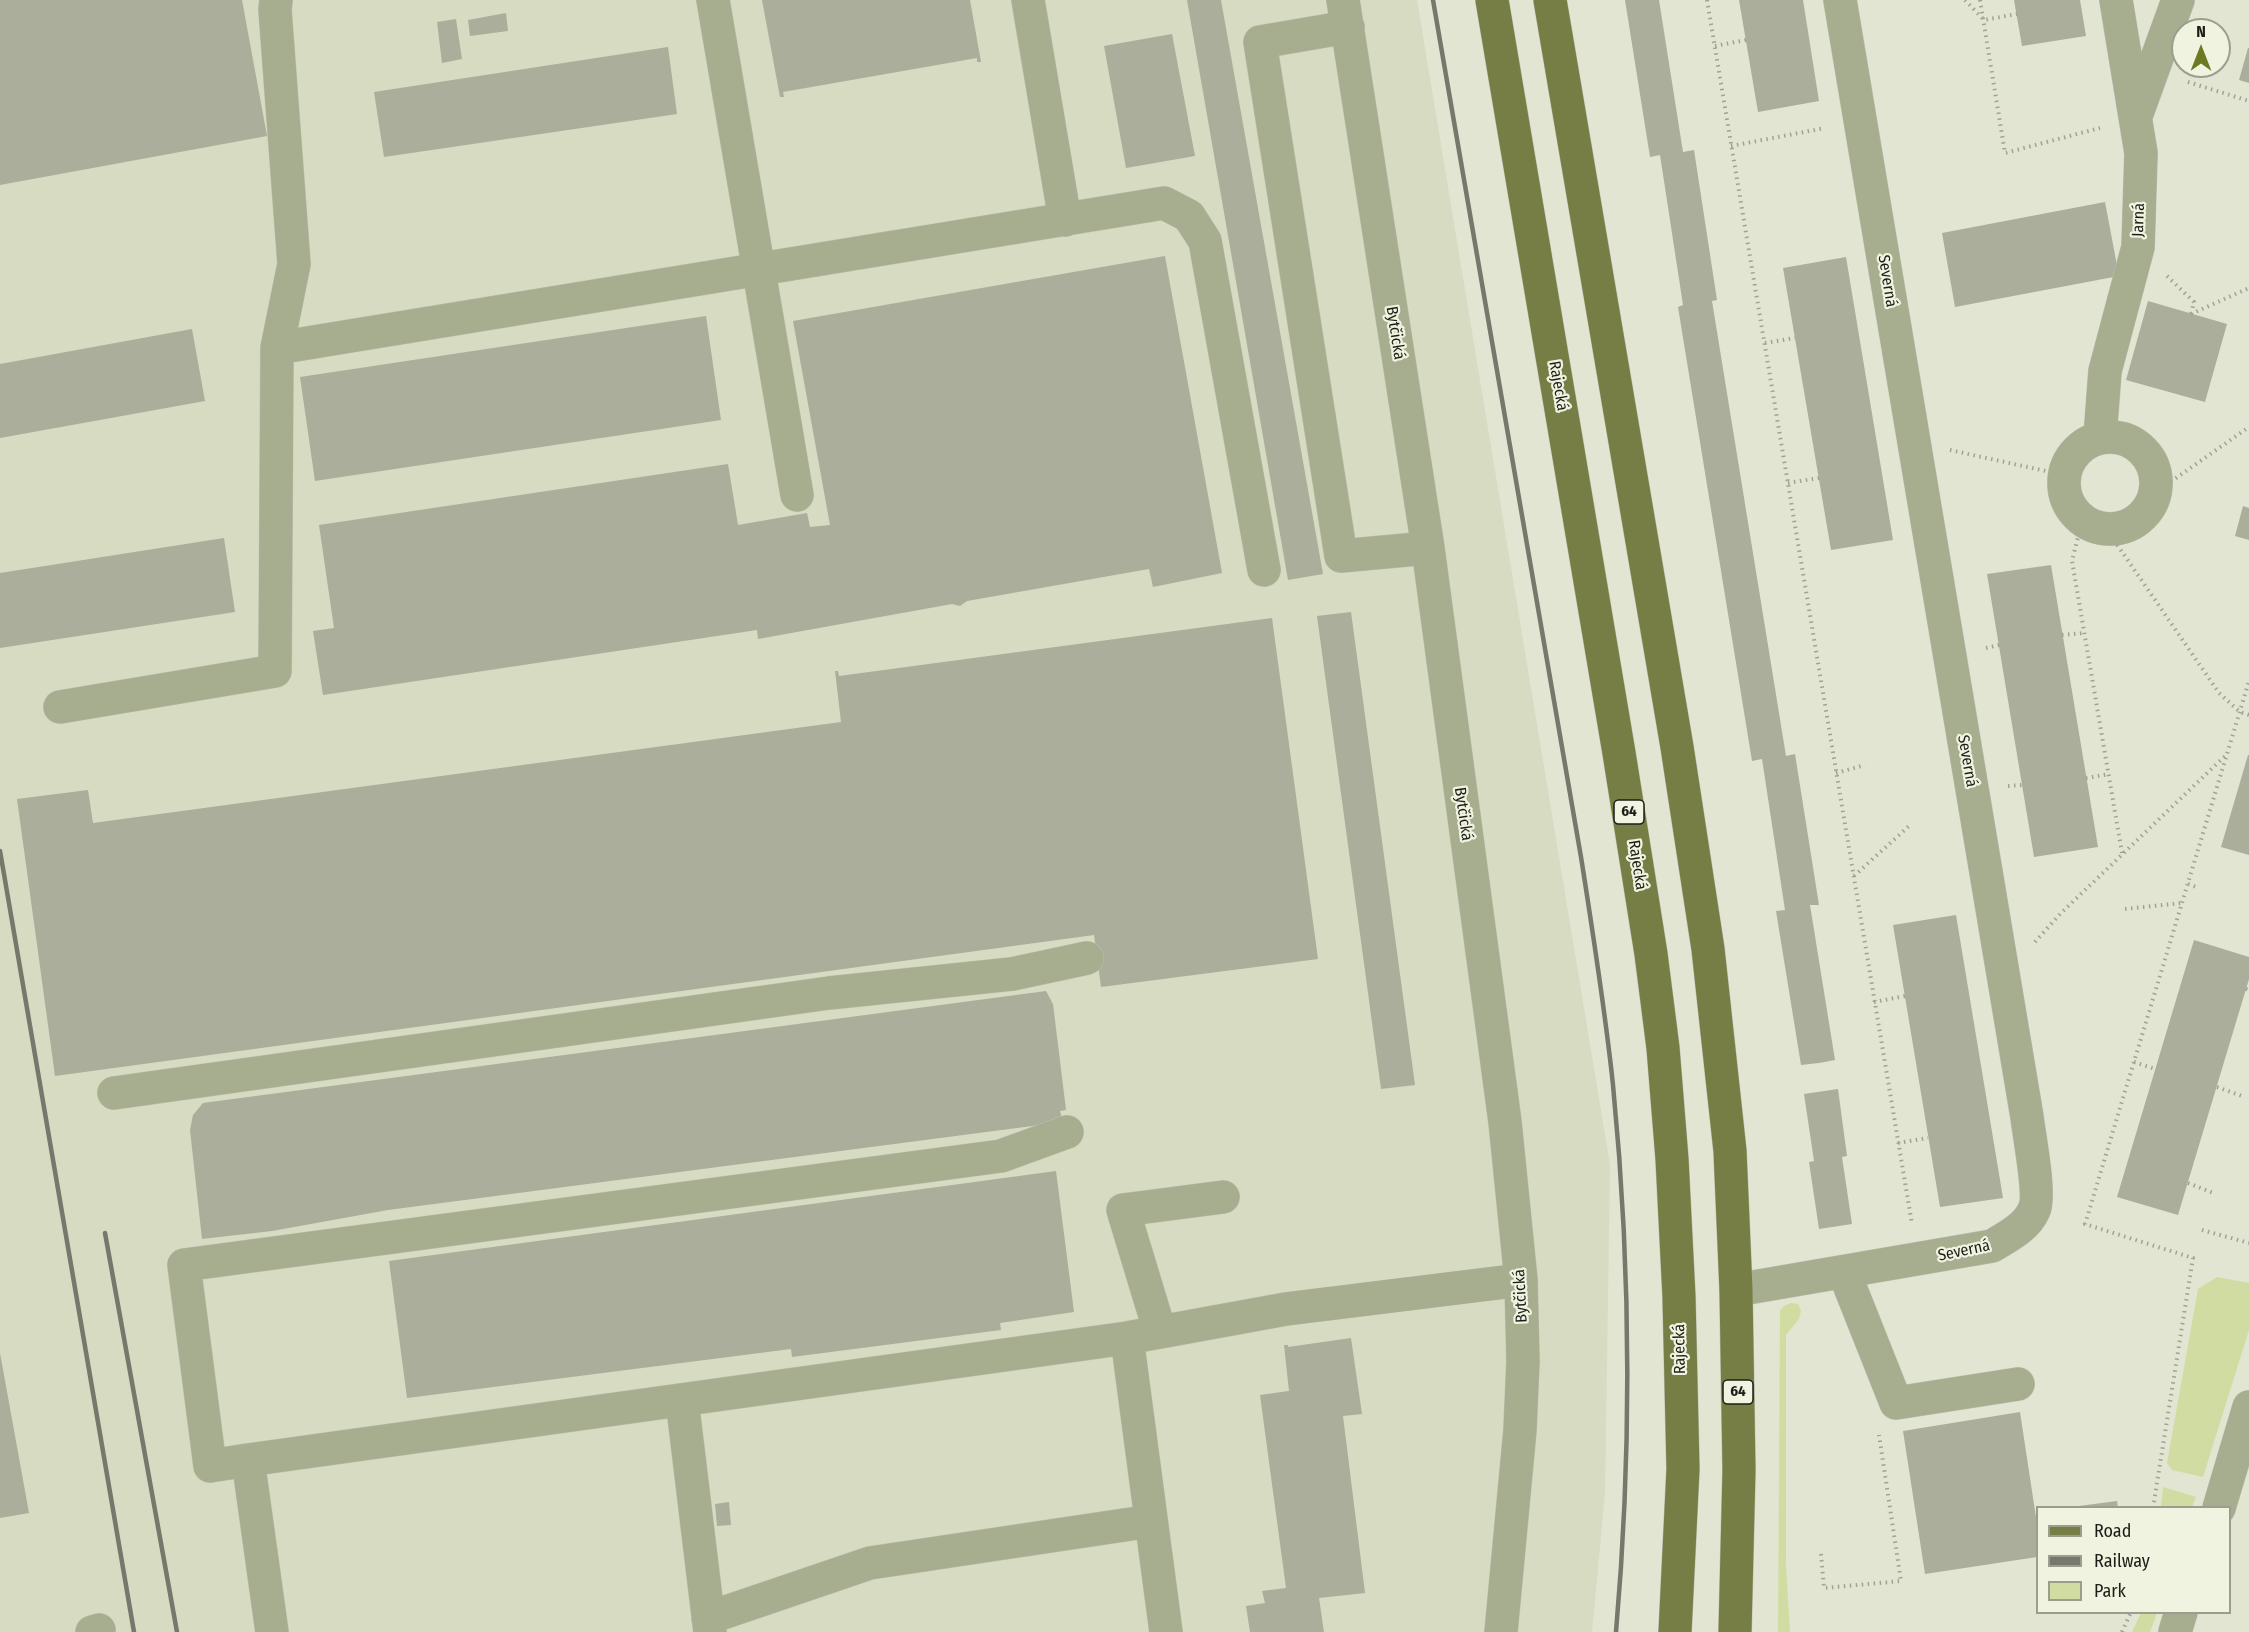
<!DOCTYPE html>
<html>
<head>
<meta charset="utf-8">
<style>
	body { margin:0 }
	#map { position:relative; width:2249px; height:1632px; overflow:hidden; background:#e1e5d2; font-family:"Fira Sans Condensed",sans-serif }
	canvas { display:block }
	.legend { position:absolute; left:2036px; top:1506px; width:195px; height:108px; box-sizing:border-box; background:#eff3df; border:2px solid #9b9e8f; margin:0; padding:8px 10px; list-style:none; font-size:18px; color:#1d1e17 }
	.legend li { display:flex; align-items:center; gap:12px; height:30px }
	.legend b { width:30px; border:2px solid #9b9e8f }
	.north { position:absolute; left:2171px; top:18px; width:60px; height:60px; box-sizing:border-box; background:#eff3df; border:2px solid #9b9e8f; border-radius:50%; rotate:0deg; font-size:16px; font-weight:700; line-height:24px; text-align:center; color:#1d1e17 }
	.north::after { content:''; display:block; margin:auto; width:21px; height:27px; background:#6e7924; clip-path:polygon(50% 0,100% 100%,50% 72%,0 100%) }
</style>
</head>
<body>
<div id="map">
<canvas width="2249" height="1632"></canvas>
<ul class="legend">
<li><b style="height:8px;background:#767e46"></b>Road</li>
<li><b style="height:8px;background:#75786b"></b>Railway</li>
<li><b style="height:16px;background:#d1dca2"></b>Park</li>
</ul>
<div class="north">N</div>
</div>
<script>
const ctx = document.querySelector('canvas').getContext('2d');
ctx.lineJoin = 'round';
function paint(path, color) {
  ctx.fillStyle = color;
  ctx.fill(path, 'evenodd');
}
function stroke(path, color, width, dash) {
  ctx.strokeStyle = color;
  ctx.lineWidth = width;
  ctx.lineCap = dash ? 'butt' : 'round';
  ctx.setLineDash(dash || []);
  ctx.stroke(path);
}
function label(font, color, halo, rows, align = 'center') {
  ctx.font = font + ' "Fira Sans Condensed",sans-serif';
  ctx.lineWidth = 4.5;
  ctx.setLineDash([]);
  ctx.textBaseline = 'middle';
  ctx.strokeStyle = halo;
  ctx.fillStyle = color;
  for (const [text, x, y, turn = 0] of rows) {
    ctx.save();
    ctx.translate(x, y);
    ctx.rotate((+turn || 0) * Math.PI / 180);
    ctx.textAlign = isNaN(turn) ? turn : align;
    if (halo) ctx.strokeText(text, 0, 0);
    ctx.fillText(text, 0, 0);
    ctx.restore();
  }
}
paint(new Path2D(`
	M0,0h1417l193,1165 -5,328 -13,139h-1592z`), '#d6dbc1');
paint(new Path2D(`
	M2217,1277l32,6v47l-46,147 -31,-7 -5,-7 31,-174z
	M1791,1303l7,1 3,7 -2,8 -13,16v230l4,67h-12l2,-321 4,-5z
	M2163,1487l33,10 -4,10h-31z
	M2141,1613h16l-7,19h-18z`), '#d1dca2');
paint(new Path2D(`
	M0,0h242l25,136 -267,49z
	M762,0h208l11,62h-4v-4l-194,34 1,5h-4z
	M1187,0h34l102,574 -35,6z
	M1625,0h34l24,152 11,-2 23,150 -5,1 74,455 9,-2 24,151h-9l25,155 -16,3 -18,2 -25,-154 9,-1 -23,-151 -10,2 -74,-454 5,-2 -23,-150 -10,2z
	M1739,0h64l16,101 -61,11z
	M2014,0h66l6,36 -64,10z
	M506,13l2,18 -38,5 -2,-16z
	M456,19l6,40 -20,4 -5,-41z
	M1172,34l23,122 -69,12 -22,-122z
	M668,47l9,67 -293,43 -10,-65z
	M2248,48h1v35l-10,-3z
	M2105,202l14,74 -164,31 -13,-74z
	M1165,256l57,317 -69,14 -4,-18 -182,32 -7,5 -8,-2 -194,35 -1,-9 -434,65 -10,-64 21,-3 -15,-103 409,-61 10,61 69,-12 3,14 20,-2 -37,-204z
	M1846,257l47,283 -62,10 -48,-282z
	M2148,301l79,23 -22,78 -79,-22z
	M706,316l15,104 -406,61 -15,-104z
	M192,329l13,72 -205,37v-74z
	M2243,506l6,2v32l-14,-4z
	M224,538l11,74 -235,36v-75z
	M2051,565l47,282 -64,10 -47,-283z
	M1351,612l64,473 -34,4 -64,-473z
	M1272,618l46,341 -217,28 -7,-52 -1039,141 -38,-277 71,-9 5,33 748,-101 -6,-51h3l1,5z
	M2248,755h1v100l-28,-8z
	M1956,915l47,283 -63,9 -47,-282z
	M2194,940l55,17v22l-71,236 -61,-18z
	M1046,991l7,13 13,106 -6,1 3,11 -675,88 -116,21 -70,8 -12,-109 3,-15 10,-12z
	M1838,1089l9,67 -5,1 10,67 -33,5 -10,-67 5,-1 -10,-67z
	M1056,1171l18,141 -74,11 1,7 -209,27 -1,-8 -384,49 -18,-137z
	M1351,1338l11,76 -19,2 22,177 -46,5 5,34h-74l-4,-26 19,-3 -3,-12 24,-3 -26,-193 29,-4 -5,-46h4v2z
	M0,1353l29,160 -29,5z
	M2020,1412l17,112v33l-112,17 -22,-143z
	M2117,1501l1,7h-39v-2z
	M729,1502l2,23 -14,1 -2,-22z`), '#aaae9b');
const minor = new Path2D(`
	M713,0l84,495
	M1028,0l37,220
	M1343,0l85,548 77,574 16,158 2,81 -3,69 -19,202
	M1348,27l-88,15 81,514 87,-8
	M2136,116l42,-116
	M277,348l887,-145 25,13 16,25 59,329
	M2064 483a46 46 0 1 1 92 0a46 46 0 1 1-92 0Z
	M2100,437l5,-66 33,-124 3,-94 -25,-153
	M60,707l215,-36 2,-323 17,-84 -19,-254 1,-10
	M114,1093l715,-100 183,-19 75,-16
	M1844,1272l52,131 122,-19
	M1736,1290l256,-44c15,-9 35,-19 42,-36 7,-14 -5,-75 -7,-93l-187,-1117
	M1160,1332l-37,-122 100,-13
	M1127,1338l39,294
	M682,1400l28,232
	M248,1460l-38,6 -26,-201 817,-109 66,-24
	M2219,1508l30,-101
	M708,1618l162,-55 281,-42
	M92,1632l7,-2
	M272,1632l-24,-172 879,-122 159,-29 235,-29
	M2175,1632l6,-20`);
const major = new Path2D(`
	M1492,0l127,753 32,201 12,94 9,111 7,138 4,172 -8,163
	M1550,0l127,747 31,202 22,202 6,139 3,180 -4,162`);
stroke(minor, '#bec1b0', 34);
stroke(major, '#bec1b0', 34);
stroke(new Path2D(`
	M1707,0l205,1224
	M1965,0l19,20 33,-6
	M1980,0l25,153 95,-25
	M1715,46l31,-6
	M2188,82l61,19
	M1731,146l94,-18
	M2167,276l27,26 -3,12
	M2191,314l58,-26
	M1765,343l30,-5
	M1950,450l114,25
	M1788,483l31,-5
	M2156,492l93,-65
	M2082,521l-10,40 50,292
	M2107,530l112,163 21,19 9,3
	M2062,635l22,-2
	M1986,648l13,-3
	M1836,773l29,-8
	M2086,778l23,-4
	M2008,786l14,-1
	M1854,876l55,-50
	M2188,884l11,4
	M2125,909l57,-6
	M2035,942l25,-28 165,-158
	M2246,989l3,1
	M1874,1002l31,-6
	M2134,1062l21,7
	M2217,1087l25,9
	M1898,1143l30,-5
	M2188,1183l25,10
	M2202,1230l47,13
	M2153,1508l40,-250 -108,-34 164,-543
	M1821,1554l3,34 77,-7 -22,-146
	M2122,1632l9,-20`), '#a0a394', 4, [1.5, 4.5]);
stroke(minor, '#a7ad8f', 33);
stroke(major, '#767e46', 33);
stroke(new Path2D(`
	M1433,0l148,857c12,76 24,152 32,228 18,182 19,365 3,547
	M0,851l134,781
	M105,1233l72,399`), '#75786b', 4.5);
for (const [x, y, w] of [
	[1629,812,30],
	[1738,1392,30]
]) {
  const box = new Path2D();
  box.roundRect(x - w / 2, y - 12, w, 24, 4.5);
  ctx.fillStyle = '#eff3df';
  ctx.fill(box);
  stroke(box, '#1d1e17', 1.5);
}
label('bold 15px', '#1d1e17', null, [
	["64",1629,812],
	["64",1738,1392]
]);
label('16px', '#1d1e17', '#eff3df', [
	["Jarná",2139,220,-88],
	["Severná",1887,281,81],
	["Bytčická",1395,333,81],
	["Rajecká",1558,386,80],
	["Severná",1967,761,80],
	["Bytčická",1463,814,82],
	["Rajecká",1637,865,81],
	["Severná",1964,1251,-12],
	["Bytčická",1521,1296,-93],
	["Rajecká",1680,1349,-91]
]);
</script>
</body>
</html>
